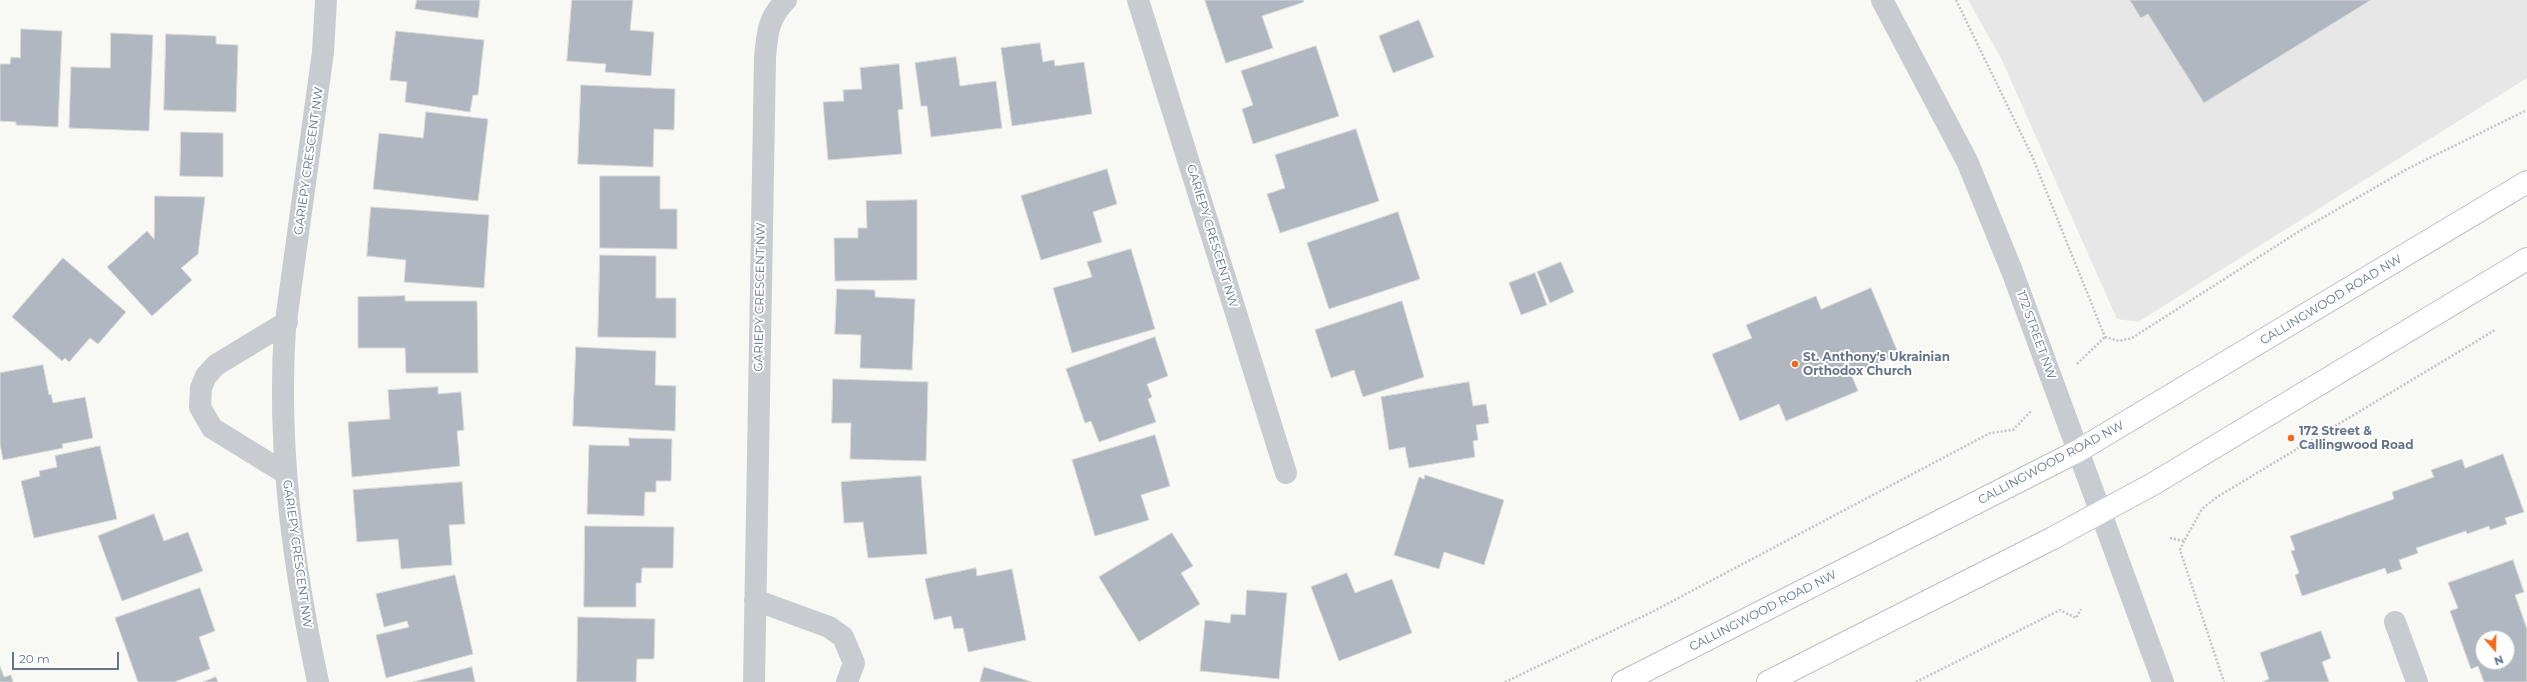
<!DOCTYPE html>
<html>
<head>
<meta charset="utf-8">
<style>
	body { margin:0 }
	#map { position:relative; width:2527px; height:682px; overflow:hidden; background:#f8f8f5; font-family:Montserrat,sans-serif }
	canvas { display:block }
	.north { position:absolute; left:2475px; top:630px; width:40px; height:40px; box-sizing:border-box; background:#fff; border:1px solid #c1c7d0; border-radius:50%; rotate:160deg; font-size:11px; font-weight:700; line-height:16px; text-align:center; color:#64748a }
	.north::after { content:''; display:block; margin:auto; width:14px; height:18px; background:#f66818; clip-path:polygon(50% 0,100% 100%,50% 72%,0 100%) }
	.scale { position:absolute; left:12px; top:652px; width:107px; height:18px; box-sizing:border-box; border:2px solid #64748a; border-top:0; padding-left:5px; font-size:12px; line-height:14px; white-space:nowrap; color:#64748a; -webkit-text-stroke:3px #fff; paint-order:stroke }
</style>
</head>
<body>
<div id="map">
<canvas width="2527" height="682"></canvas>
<div class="north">N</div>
<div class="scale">20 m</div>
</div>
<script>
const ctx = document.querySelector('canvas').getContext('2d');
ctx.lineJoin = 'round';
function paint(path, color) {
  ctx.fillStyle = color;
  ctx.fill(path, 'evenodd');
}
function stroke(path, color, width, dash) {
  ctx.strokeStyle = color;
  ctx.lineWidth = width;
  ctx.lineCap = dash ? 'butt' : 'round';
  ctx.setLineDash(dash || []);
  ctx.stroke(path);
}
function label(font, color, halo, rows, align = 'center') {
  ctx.font = font + ' Montserrat,sans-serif';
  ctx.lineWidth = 4;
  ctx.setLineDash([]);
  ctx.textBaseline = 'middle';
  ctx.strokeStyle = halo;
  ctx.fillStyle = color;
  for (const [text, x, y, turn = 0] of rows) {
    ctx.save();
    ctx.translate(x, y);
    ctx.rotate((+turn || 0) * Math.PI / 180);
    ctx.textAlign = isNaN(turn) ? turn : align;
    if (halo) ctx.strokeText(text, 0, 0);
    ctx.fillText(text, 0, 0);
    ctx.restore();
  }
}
paint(new Path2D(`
	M1968,0h559v78l-389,244 -21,-3 -116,-261z`), '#e6e7e6');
const building = new Path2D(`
	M417,0h63l-2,18 -63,-9z
	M572,0h61l-3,30 24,2 -3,44 -46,-4 1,-8 -39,-3z
	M1205,0h98l1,2 -42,14 11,32 -47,15z
	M2130,0h241l-167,103 -56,-89 -7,4z
	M1419,20l15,37 -41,16 -14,-37z
	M21,29l41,2 -4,96 -42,-2v-3l-16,-1v-57h10l1,-7 9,1z
	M396,31l88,9 -6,55h-5l-3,17 -65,-10 2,-20 -17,-2z
	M111,33l42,2 -4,96 -80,-3 2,-61 39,1z
	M166,34l50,2v8l22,1 -2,67 -72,-2z
	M1040,43l3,19 11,-2 1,6 29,-4 8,52 -80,12 -11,-78z
	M1316,46l23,70 -86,28 -11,-35 11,-4 -12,-34z
	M956,57l4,29 36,-5 6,47 -71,9 -4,-31h-6l-6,-43z
	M899,64l4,45 -5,1 4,44 -74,6 -5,-58 21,-1 -1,-11 19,-1 -2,-21z
	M581,85l94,4 -1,41 -20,-1 -1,38 -75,-3z
	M426,112l62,7 -10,82 -105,-12 6,-56 44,5z
	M1356,129l23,72 -99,32 -13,-39 18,-6 -10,-33z
	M181,132l42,1v44l-43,-1z
	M1107,169l10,35 -24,8 9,30 -61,18 -20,-64z
	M600,176h60v33h17v40l-77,-1z
	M155,196l50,1 -7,57 -17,14 11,12 -40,36 -45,-49 40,-36 7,8z
	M917,200v80l-82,1 -1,-43h24v-10h9l-1,-27z
	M371,207l118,8 -5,73 -80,-6 2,-22 -39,-4z
	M1398,212l22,67 -91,30 -22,-66z
	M1131,249l24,80 -83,24 -19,-65 39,-11 -5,-15z
	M600,255l56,1v42h20v40l-78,-1z
	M63,258l63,54 -28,32 -8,-6 -21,24 -4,-4 -3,3 -50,-44z
	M1561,262l13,30 -24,11 -13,-31z
	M1535,273l12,32 -26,10 -12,-32z
	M1871,288l28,67 -48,19 7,17 -72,30 -7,-17 -39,17 -28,-67 40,-16 -6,-13 70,-29 5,13z
	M837,289l38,1v7l40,2 -3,71 -52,-2 1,-33 -26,-1z
	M405,296v5h72l1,72h-72l-1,-25h-47v-51z
	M1402,301l22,76 -61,20 -9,-27 -23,8 -16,-48z
	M1155,337l13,39 -21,8 5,13 -4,2 8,23 -57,20 -8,-21 -6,2 -19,-54z
	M576,347l80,4 -1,34 21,1 -1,45 -102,-5z
	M43,365l6,30 2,-1 2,9 32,-6 8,41 -31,6 1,4 -60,12 -3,-16v-71z
	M833,379l95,3 -2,79 -76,-2 1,-36h-19z
	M1469,382l4,24 13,-2 3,19 -13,2 2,15 -5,1 2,16 -66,11 -4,-21 -16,3 -8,-53z
	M438,387v7l23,-2 3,38 -7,1 3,35 -108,11 -4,-55 42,-3 -2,-29z
	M1155,435l15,51 -29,9 8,25 -54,16 -23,-76z
	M629,438l43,1 -1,42h-15v11h-11l-1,24 -57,-2 2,-69 40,1z
	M100,446l17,73 -83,19 -13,-57 19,-5 -1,-5 18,-4 -2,-11z
	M2503,454l21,58 -19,6 2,6 -17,6 -1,-4 -22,8 -1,-3 -50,17 2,5 -19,7 3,9 -15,5 -2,-6 -83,28 -7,-21 4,-2 -8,-22 4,-1 -5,-14 104,-37 -2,-7 42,-15 -3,-7 31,-11 3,9z
	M1425,475l79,25 -20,65 -40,-13 -5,17 -45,-14 25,-78 5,2z
	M921,476l6,78 -59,4 -5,-36 -19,1 -3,-41z
	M462,482l3,42 -16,1 3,40 -51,4 -3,-30 -41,3 -4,-52z
	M154,514l10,27 24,-9 15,39 -81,30 -24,-65z
	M585,526l89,1 -1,41h-31l-1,15h-5v24h-52z
	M1172,533l21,33 -12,7 19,31 -61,38 -40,-65z
	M2513,560l11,32 -9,3 12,34v53h-43l-6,-16 -7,3 -21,-58 8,-3 -10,-25zM2483,638h24v24h-24z
	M976,568l1,8 35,-7 14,71 -58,12 -5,-24 -9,1 -3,-13 -17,4 -9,-41z
	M1347,573l8,20 37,-14 20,54 -73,28 -28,-74z
	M455,575l18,79 -87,24 -10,-43 33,-8 -2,-6 -23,6 -8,-33z
	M200,588l15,43 -16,6 11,32 -36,13h-36l-23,-64z
	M1247,590l40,3 -8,86 -79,-8 5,-51 25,3 1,-9 14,1z
	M578,617l77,2 -1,40h-17l-1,23h-59z
	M2321,631l10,27 -9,4 7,20h-67l7,-3 -9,-26z
	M0,666l4,11 7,-2 2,7h-13z
	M472,667l3,15h-62z
	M984,667l48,15h-52z
	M216,677l2,5h-15z`);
paint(building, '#b0b7c0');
stroke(building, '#dadad8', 1);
const major = new Path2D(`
	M1623,682l455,-231 449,-269
	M1768,682l285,-144 100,-54 374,-225`);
stroke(major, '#bbbec3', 24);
stroke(new Path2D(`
	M1956,0l76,156 73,181
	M2105,337l14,4 13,-3 166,-106 109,-63 120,-59
	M2077,364l28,-27
	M2170,538l14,3 18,-32 15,-12 278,-167
	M2184,541l-4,9 44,132
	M1505,682l147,-70 338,-179 23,-3 19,-20
	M1916,682l144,-72 16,8 5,-9`), '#c1c3c6', 2.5, [2, 2]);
stroke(new Path2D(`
	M1138,0l148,473
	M1882,0l85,161 45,110 151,411
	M285,473l-73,-45 -12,-21 1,-19 5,-12 10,-11 71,-43
	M755,600l74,27 14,10 11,26 -7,19
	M2395,622l22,60
	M318,682c-25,-117 -41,-234 -33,-354l38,-276 3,-52
	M754,682l11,-624c2,-24 3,-40 21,-58`), '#c8cbd0', 22);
stroke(major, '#fff', 22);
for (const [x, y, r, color] of [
	[1795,364,4,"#f66818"],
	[2291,438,4,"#f66818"]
]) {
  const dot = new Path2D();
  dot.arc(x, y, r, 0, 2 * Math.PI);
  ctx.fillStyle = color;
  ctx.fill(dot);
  stroke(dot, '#fff', 1.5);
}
label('12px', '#64748a', '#fff', [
	["GARIEPY CRESCENT NW",309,161,-82],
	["GARIEPY CRESCENT NW",1212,236,73],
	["GARIEPY CRESCENT NW",760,297,-89],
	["CALLINGWOOD ROAD NW",2331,300,-31],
	["172 STREET NW",2036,335,70],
	["CALLINGWOOD ROAD NW",2051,463,-28],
	["GARIEPY CRESCENT NW",297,554,82],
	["CALLINGWOOD ROAD NW",1763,611,-27]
]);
label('bold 12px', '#64748a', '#fff', [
	["St. Anthony's Ukrainian",1803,357],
	["Orthodox Church",1803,371],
	["172 Street &",2299,431],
	["Callingwood Road",2299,445]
], 'left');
</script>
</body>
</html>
